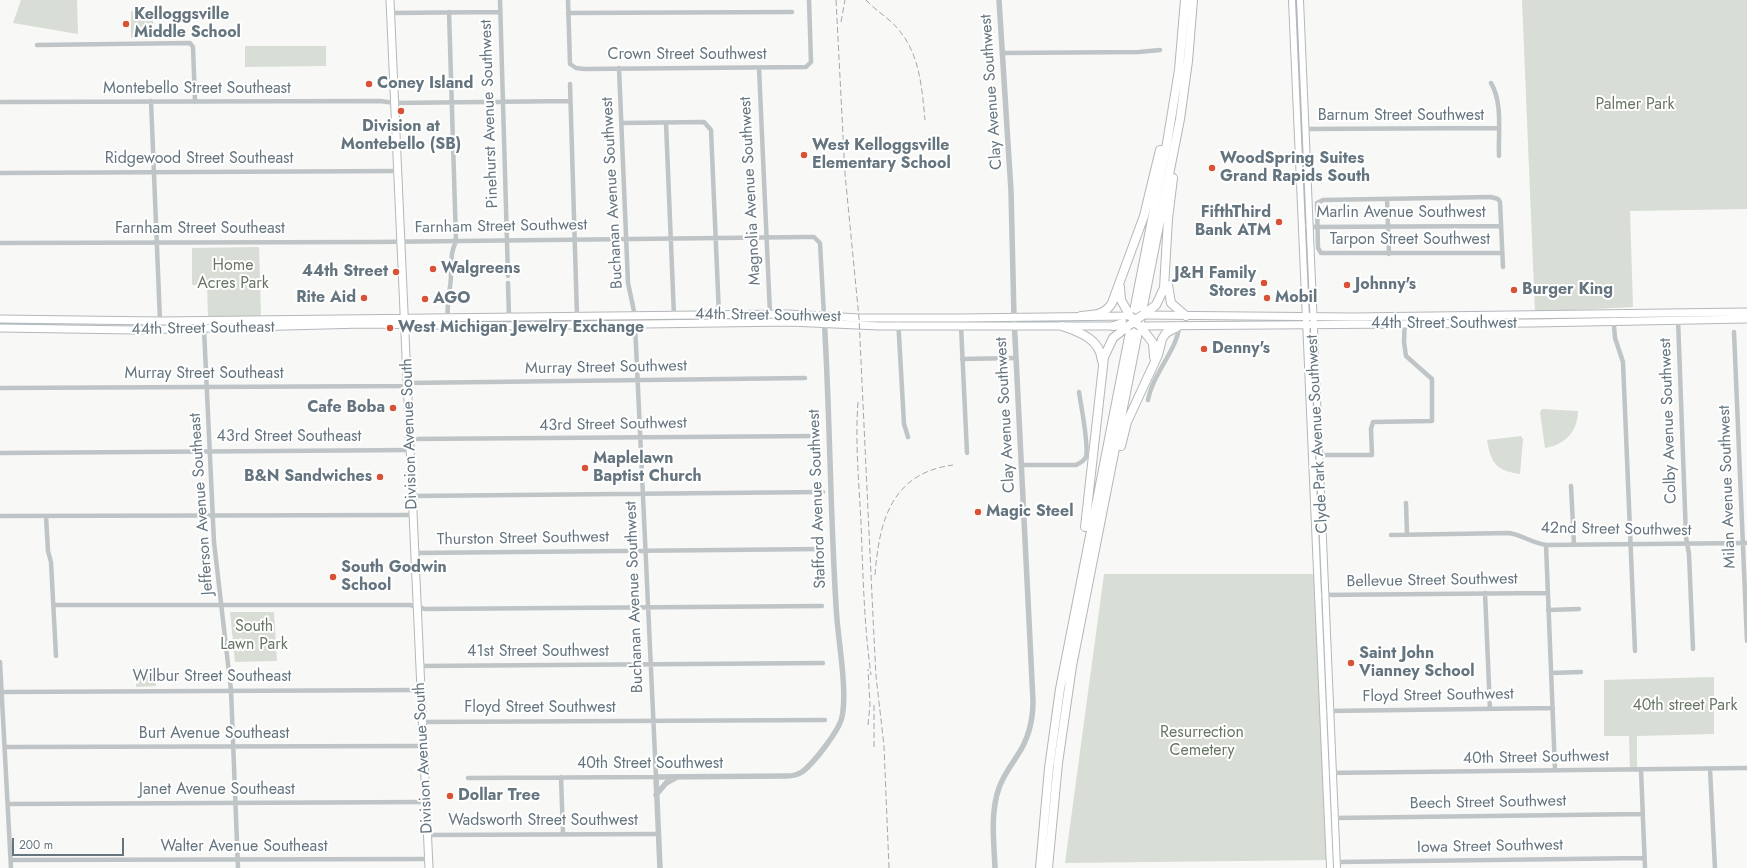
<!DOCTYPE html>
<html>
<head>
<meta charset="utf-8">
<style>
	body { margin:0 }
	#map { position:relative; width:1747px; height:868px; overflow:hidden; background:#f8f8f6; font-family:Jost,sans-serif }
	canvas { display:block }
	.scale { position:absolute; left:12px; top:838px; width:112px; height:18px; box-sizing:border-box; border:2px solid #65757f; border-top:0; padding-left:5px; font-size:12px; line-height:14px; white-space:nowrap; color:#65757f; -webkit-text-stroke:3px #fff; paint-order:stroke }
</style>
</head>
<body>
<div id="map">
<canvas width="1747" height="868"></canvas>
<div class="scale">200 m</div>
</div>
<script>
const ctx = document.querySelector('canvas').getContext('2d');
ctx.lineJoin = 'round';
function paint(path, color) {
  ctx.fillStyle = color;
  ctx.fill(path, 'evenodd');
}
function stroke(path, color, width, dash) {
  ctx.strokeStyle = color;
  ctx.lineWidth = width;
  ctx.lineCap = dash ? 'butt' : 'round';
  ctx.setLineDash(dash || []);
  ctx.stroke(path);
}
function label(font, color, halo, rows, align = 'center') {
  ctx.font = font + ' Jost,sans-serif';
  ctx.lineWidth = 4;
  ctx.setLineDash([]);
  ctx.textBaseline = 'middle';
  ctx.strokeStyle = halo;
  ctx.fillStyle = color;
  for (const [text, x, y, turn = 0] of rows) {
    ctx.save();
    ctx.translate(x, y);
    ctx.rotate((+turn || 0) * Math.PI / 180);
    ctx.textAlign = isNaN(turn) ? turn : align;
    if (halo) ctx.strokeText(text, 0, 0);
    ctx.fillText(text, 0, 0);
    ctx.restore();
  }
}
paint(new Path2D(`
	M21,0h56l1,34 -65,-11z
	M1522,0h225v209l-117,2 3,96 -98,5z
	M131,11h22v25l-22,2z
	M245,46h81v20l-81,1z
	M259,247l2,70 -53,1 -1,-33h-15v-37z
	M1542,409l36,2c0,20 -13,34 -33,37l-5,-36z
	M1521,436l2,3 -3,35c-24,-4 -29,-10 -33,-34z
	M1104,574h211l12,286 -262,3z
	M230,612h44l3,49 -42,1z
	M136,669h19l1,17 -20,1z
	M1714,677v57l-77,2v33l-7,1 -1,-34h-25v-56z`), '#d8ddd5');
const secondary = new Path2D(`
	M1292,0l38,868
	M1300,0l37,868`);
const primary = new Path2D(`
	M390,0l39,868
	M1143,315l210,2 394,-5
	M0,319l160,2 628,-7 71,4h102l169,-2
	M1140,326l393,-3 214,-4
	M0,328l133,2 230,-6 136,2 291,-4 89,4h239`);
const motorway = new Path2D(`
	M1168,285l3,18 15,13
	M1120,287l1,13 9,16
	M1143,315l13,-10 8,-17 4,-69 5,-41
	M1081,316c13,-1 24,-1 31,-13l32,-87 16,-66
	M1062,326c18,6 38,13 40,35
	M1113,326l10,-3
	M1140,326l13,17 1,14
	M1121,446l6,-24 31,-67 4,-16 4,-6 11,-6
	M1085,527l19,-170 9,-19 15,-12
	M1040,868l9,-100 11,-79 107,-546 12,-73 6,-70
	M1048,868l10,-105 14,-97 108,-547 8,-58 5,-61`);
stroke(secondary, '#b2b8bc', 8);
stroke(primary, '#b3b8bc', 9);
stroke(motorway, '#b3b7ba', 10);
stroke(new Path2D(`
	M500,0l8,276
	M568,0l2,64 6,4 8,1 222,-2 5,-5 -2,-62
	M390,13l110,-1
	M568,13l224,-1
	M37,45l153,-2 3,4 2,55
	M1004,53l135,-1 21,-2
	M619,68l9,215 7,33
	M759,68l11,246
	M1491,83c12,20 7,50 8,73
	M570,84l7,232
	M151,101l9,220
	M0,102l380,-1 15,2 175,-2
	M622,123l82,-1 7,8 8,185
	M666,123l8,193
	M1305,129l193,-1
	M0,173l397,-2
	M1387,199l2,55
	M1301,225l8,2 192,-1
	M0,243l375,-1 431,-5h8l6,6 4,73
	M1502,253h-181l-3,-5 -1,-45 6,-3 168,-3 7,2 2,3 3,65
	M508,283l1,34
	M1613,314l2,24 8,24 12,289
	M448,318c-2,-18 3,-28 3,-44 1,-15 -1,-19 5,-33l-7,-229
	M898,318l6,106 4,13
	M1678,319l8,218 3,17 4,95
	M961,326l6,127
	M204,329l10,213 17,148 7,178
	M1734,332l13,309
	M962,359l54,-1
	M407,383l398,-5
	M0,388l407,-2
	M1148,400c5,-27 29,-50 31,-73
	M410,439l407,-3
	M0,453l411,-3
	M1316,455h56l-1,-26 2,-7 59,-1v-42l-26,-23 -2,-14 1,-26
	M1023,465h53c4,-2 8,-4 10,-8 3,-12 -5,-51 -7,-65
	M1571,486l3,59
	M412,496l411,-4
	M1406,503l1,31
	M0,516l413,-1
	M46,516l2,35 3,11 5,94
	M1391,535l118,-2c13,2 23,10 37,12l201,-2
	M1546,545l9,225
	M415,553l408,-4
	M1485,593l5,116
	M1318,595l229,-2
	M54,605h356l15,4 397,-3
	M1548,610l31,-1
	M0,662l11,206
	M420,666l403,-3
	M1551,673l30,-1
	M3,692l418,-2
	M1327,711l226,-3
	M422,722l403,-2
	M5,747l418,-1
	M1710,769l5,99
	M1641,770l4,98
	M1326,773l421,-5
	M561,777l2,57
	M468,778l188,-1 -21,-453
	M8,804l418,-2
	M1335,818l307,-4
	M428,835l231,-1
	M11,860l418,-1
	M1337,862l307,-4`), '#bfc4c7', 4.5);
stroke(new Path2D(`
	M656,795l10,-12 11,-6
	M660,868l-4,-91 131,-1c6,0 10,-1 15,-4 11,-8 37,-41 40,-55 6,-29 -5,-81 -6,-112 -6,-96 -6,-193 -12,-289
	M995,868c-1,-26 -5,-55 4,-80 4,-12 11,-21 18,-32 11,-16 16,-35 16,-55l-19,-384 -3,-126 -12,-191`), '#bfc4c7', 5.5);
stroke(secondary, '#fff', 6);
stroke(primary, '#fff', 7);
stroke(motorway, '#fff', 8);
stroke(new Path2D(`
	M836,0l9,174 14,144 14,299 3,59 8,70 5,122
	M866,0c10,11 23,18 32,29 22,25 24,60 27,91
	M841,22l4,-22
	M858,402c-3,40 1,81 3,121 2,51 3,102 10,152
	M875,575c4,-53 16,-102 78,-110
	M868,725l2,-20 -2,-36
	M874,747v-42`), '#a1a8ad', 1, [6, 3]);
const motorwayBridge = new Path2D(`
	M1130,316l5,4 8,-5
	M1128,326l6,-4 6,4`);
stroke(motorwayBridge, '#b3b7ba', 10, []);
stroke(motorwayBridge, '#fff', 8);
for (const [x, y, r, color] of [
	[126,24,4,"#d85236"],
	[369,84,4,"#d85236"],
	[401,111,4,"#d85236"],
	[804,155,4,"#d85236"],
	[1212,168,4,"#d85236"],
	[1279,222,4,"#d85236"],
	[433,269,4,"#d85236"],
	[396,272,4,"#d85236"],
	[1264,283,4,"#d85236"],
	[1347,285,4,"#d85236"],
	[1514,290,4,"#d85236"],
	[364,298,4,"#d85236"],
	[1267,298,4,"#d85236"],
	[425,299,4,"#d85236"],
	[390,328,4,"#d85236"],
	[1204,349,4,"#d85236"],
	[393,408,4,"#d85236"],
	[585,468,4,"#d85236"],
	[380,477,4,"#d85236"],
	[978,512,4,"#d85236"],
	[333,577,4,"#d85236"],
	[1351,663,4,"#d85236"],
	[450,796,4,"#d85236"]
]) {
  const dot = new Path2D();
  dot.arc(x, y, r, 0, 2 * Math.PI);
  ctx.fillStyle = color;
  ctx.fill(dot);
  stroke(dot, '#fff', 1.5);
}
label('bold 16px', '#65757f', '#fff', [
	["Kelloggsville",134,15],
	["Middle School",134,33],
	["Coney Island",377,84],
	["Division at",401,127,"center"],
	["Montebello (SB)",401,145,"center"],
	["West Kelloggsville",812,146],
	["Elementary School",812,164],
	["WoodSpring Suites",1220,159],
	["Grand Rapids South",1220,177],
	["FifthThird",1271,213,"right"],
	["Bank ATM",1271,231,"right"],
	["Walgreens",441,269],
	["44th Street",388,272,"right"],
	["J&H Family",1256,274,"right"],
	["Stores",1256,292,"right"],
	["Johnny's",1355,285],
	["Burger King",1522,290],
	["Rite Aid",356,298,"right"],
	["Mobil",1275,298],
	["AGO",433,299],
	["West Michigan Jewelry Exchange",398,328],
	["Denny's",1212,349],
	["Cafe Boba",385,408,"right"],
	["Maplelawn",593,459],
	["Baptist Church",593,477],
	["B&N Sandwiches",372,477,"right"],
	["Magic Steel",986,512],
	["South Godwin",341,568],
	["School",341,586],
	["Saint John",1359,654],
	["Vianney School",1359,672],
	["Dollar Tree",458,796]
], 'left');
label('16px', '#65757f', '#fff', [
	["Crown Street Southwest",687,55],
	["Montebello Street Southeast",197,89],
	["Clay Avenue Southwest",992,92,-94],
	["Pinehurst Avenue Southwest",490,114,-92],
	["Barnum Street Southwest",1401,116],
	["Ridgewood Street Southeast",199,159],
	["Magnolia Avenue Southwest",751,191,-93],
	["Buchanan Avenue Southwest",613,193,-93],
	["Marlin Avenue Southwest",1401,213],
	["Farnham Street Southwest",501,227,-1],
	["Farnham Street Southeast",200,229],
	["Tarpon Street Southwest",1410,240],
	["44th Street Southwest",768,316,1],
	["44th Street Southwest",1444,324],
	["44th Street Southeast",203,329,-1],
	["Murray Street Southwest",606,368,-1],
	["Murray Street Southeast",204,374],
	["Clay Avenue Southwest",1006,415,-93],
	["Colby Avenue Southwest",1669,421,-92],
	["43rd Street Southwest",613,425,-1],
	["Division Avenue South",410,434,-92],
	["Clyde Park Avenue Southwest",1318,434,-93],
	["43rd Street Southeast",289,437],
	["Milan Avenue Southwest",1728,487,-92],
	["Stafford Avenue Southwest",818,499,-92],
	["Jefferson Avenue Southeast",202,504,-94],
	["42nd Street Southwest",1616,530,1],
	["Thurston Street Southwest",523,539,-1],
	["Bellevue Street Southwest",1432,581,-1],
	["Buchanan Avenue Southwest",635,597,-92],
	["41st Street Southwest",538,652],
	["Wilbur Street Southeast",212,677],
	["Floyd Street Southwest",1438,696,-1],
	["Floyd Street Southwest",540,708],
	["Burt Avenue Southeast",214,734],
	["Division Avenue South",424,758,-93],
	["40th Street Southwest",1536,758,-1],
	["40th Street Southwest",650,764],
	["Janet Avenue Southeast",217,790],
	["Beech Street Southwest",1488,803,-1],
	["Wadsworth Street Southwest",543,821],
	["Walter Avenue Southeast",244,847],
	["Iowa Street Southwest",1490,847,-1]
]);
label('16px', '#687764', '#fff', [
	["Palmer Park",1635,105],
	["Home",233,266],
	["Acres Park",233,284],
	["South",254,627],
	["Lawn Park",254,645],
	["40th street Park",1685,706],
	["Resurrection",1202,733],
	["Cemetery",1202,751]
]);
</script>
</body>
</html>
